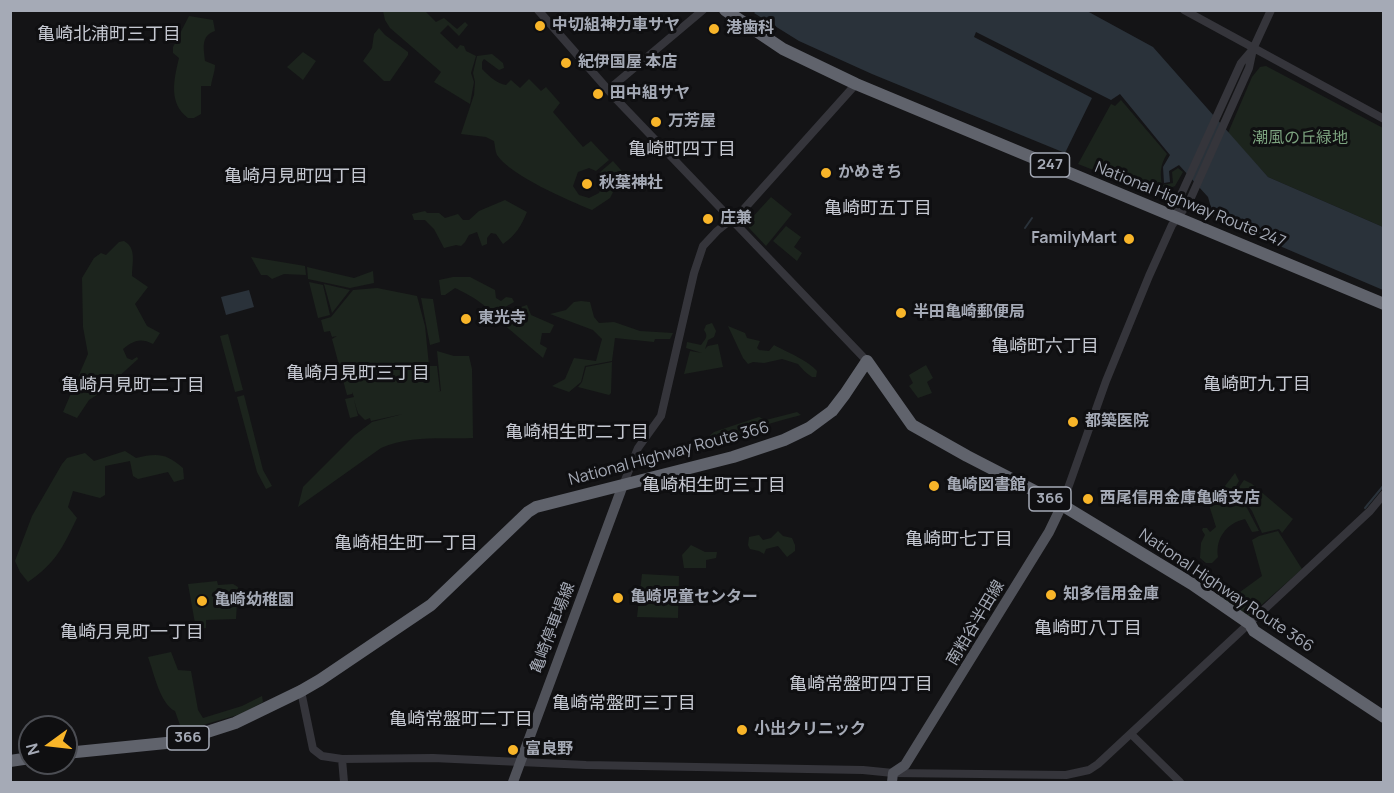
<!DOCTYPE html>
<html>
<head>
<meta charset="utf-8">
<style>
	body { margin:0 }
	#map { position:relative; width:1394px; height:793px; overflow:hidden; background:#141416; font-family:Manrope,sans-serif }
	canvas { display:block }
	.frame { position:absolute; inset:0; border:12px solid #a5aab6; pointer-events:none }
	.north { position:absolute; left:18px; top:715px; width:60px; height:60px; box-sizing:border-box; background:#0f0f11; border:2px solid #4b4d53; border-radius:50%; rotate:255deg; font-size:16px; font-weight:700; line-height:24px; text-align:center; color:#a5aab6 }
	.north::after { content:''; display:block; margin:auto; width:21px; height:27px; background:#f8b529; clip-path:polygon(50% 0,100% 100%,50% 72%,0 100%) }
</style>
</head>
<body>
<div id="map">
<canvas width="1394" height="793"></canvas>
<div class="frame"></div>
<div class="north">N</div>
</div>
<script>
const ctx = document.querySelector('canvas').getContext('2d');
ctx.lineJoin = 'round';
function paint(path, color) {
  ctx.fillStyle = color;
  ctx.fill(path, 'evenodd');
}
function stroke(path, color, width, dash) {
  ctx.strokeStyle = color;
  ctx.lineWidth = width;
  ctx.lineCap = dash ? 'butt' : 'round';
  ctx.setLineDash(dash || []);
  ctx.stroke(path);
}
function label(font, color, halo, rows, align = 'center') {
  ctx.font = font + ' Manrope,"Noto Sans JP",sans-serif';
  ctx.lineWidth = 6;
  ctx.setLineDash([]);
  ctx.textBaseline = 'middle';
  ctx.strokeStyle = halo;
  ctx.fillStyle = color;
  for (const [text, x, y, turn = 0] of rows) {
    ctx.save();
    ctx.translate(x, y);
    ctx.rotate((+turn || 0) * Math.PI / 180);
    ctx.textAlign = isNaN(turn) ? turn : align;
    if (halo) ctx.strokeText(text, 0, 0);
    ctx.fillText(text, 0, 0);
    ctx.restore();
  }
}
paint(new Path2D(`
	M383,11h42l11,11 8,-4 13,11 8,-7 3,3 -9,11 -11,-11 -8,8 17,16 3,-4 4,1 2,5 10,5 -5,17 3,9 -4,22 -36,-22 7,-10 -51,-44 -5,-8z
	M189,16l24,4 2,11c-15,5 -11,18 -10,30l10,4c0,7 -3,13 -4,21h-10v28l-7,4h-6c-20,-15 -14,-39 -9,-60l-6,-5v-6z
	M379,28l6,7 23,17v3l-18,26h-6l-21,-20 9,-13 2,-14z
	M303,52l13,9 -13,19 -16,-13z
	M492,54l11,9 1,5 -5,2 -15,-11 -2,3v7c7,7 15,15 24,16l5,-5 9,8 9,-9 12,12 5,-4 14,16 -7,9 30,35 8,-6 18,19 -13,11 -7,-3 -11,4 -5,14 6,9 10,3 10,-5 4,-11 -4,-9 14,-12 14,16 -12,11 -5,10 -18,12c-24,-10 -81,-34 -95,-55 -2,-4 -2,-10 -3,-14l-8,-4 -25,-3 13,-39 1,-13 -2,-9 4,-17z
	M1266,66l117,62v99l-115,-50 -40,-44 24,-56 8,-10z
	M1121,100l46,54c-7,11 -7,19 -5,31l11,-2 -1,-11 6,-4 5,4 -8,14 -20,8 -77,-30 33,-60 4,2z
	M771,197l21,17 -26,32 -17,-18 -1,-6z
	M505,200l22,12c-6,14 -11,23 -24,32l-7,-10 -5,-1 -4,5v6l-5,2 -5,-14 -8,3 -4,7 -4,4 -5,-1 -12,3 -10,-19 -9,-9h-11l-2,-6 13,-3 2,2h12l6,5 13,-4 5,6h6l10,-9z
	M786,226l15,11 -7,10 8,6 -5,8 -24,-20z
	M124,241c13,7 8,22 8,35l16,11 -13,17 12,22 13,7 -7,11c-12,-6 -19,-4 -30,5l4,9 5,2 5,-3 1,2 -35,32 -14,9 -12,18 -14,-6 25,-58 -5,-27 -1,-49 12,-20 7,-5 5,2 13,-13z
	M251,257l54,9 1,9 -22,-1 -12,5 -5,-4h-6z
	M307,267l47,11 19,-7 1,12 -24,5 -42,-9z
	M453,277h17l25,13 1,8 5,3 5,-4 6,1 2,4 -7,4 -12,16c-3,-16 -26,-27 -40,-34l-10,7h-4l-2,-15z
	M309,282l14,3 7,30 -12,3z
	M324,284l26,6 -18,23z
	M377,288l40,8 8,30 4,40h8l3,25 -2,1 3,-1 -4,-40 17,5h15l3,13 1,69c-31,1 -63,-3 -92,10l-83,59 5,-20 52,-52 17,-13 31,-8 -32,7 -1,-3 -5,2 -7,-7 -4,-13 4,16 -8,2 -5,-19 9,-2 -2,-5v2l-5,1 -7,-26 6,-2 -2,-3 -5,1 -7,-26 5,-3 -5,1 -2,-6 -6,1 -3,-12 10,-3 22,-27z
	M421,298l12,1 7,43 -10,3z
	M581,301l9,1 4,15 5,6 15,-1 26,9 33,2 -3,6h-15l-1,3 -39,-4 -3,23 -27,5 -4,16 -12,10 -17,-6 13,-7 9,-21 22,3 6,-22 -9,-9 -43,-16 16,-4 8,-8z
	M527,305l4,10 23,10 -4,8h-8l-2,11 7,4 -4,10 -41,-35 10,-13z
	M712,323l4,8 -2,6 -6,3 -3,9 3,-3 10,-2 5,23 -39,7 6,-23 12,2 -16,-5 1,-6 14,3c4,-6 8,-8 3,-15l2,-5z
	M728,326l17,7 2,5 13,3 -3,7 2,2 10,1 5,-6c11,6 35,16 43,26l-1,6h-4c-6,-4 -10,-8 -14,-13l-16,-5 -18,4 -11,-1 -5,2 -5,-6z
	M228,334l15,56 -8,2 -15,-56z
	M612,362l-1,31 -2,2 -31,-8 4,-5 4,-15z
	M926,365l7,13 -6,4 5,11 -14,5 -9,-12 4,-3 -4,-8z
	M244,395l19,75 9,16 -6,3 -9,-17 -20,-75z
	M797,412l4,3c-19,5 -43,11 -60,20 -8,4 -20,5 -29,9l-5,-6 7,-6 45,-15 7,3z
	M125,451l11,7c21,-5 30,-5 47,10l1,11 -10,3 -6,-10 -30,7 -5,-3 -3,-15 -25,5v29l-5,3 -27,-7 -5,16 9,11c-14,29 -21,45 -49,64l-8,-10 -5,-11 17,-45 30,-52 5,-6 18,-5 9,8z
	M1235,473l4,8 -6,10 13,15 13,25 -7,1 -7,-13c-18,4 -30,19 -27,38l-6,6h-6l-6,-5 1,-15 4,-8 -3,-5 1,-2h4l3,4 6,-5 -7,-22 -9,-1v-4l6,-9h15z
	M1244,480l8,4 41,35 -11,14 -3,-4 -17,4 -10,-22 -15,-21z
	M778,531l5,5 9,2 3,7v6l-8,6 -9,-11 -12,3 -2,5 -5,-3 -9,-2 -2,-4 1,-8 10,-2 4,5 8,-2z
	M1278,531l24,38 -54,48 -29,-17 6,-7 3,6 4,3 9,-4 -1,-6 22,-16 -10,-36 7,-4z
	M691,545l14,7h12l-1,6 -10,2v8h-22l-2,-13z
	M642,574l37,2 -1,42 -41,-1z
	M217,581l1,4 15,-1 5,3 -2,32 -30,1v8l-10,1 -8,-45z
	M171,652l7,18 13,1 7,39 5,8 39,-12 20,-10 1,6 -22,12 -59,17 -7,-20c-15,-7 -21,-38 -27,-54z`), '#1c241d');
paint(new Path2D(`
	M757,10l330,1 66,36 115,130 115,50v63l-169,-72 -6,-21 -29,-32 -10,6 1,11 -6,1 -1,-16 7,-12 -50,-61 -9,6 -135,-68 -2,5 118,61 -27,55 -193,-79 -73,-33 -45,-28z
	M249,290l5,17 -28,8 -5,-18z`), '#2a323a');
stroke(new Path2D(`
	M10,15l2,-5
	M1025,228l7,-10
	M1365,508l19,-23`), '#2a323a', 2);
stroke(new Path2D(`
	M538,10l79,90 250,261
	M1184,10l200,109
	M608,90l95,-80
	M1177,217l3,-20 61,-134 12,-14
	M623,485l15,-37 23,-32 33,-143 9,-27 14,-15 26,-21 113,-126
	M1062,505l44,-124 43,-105 23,-51 17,-23 60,-134 4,-19 18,-39
	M301,691l12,58 9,7 20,3 91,-1 153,7 277,5 30,3 173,2 23,-5 9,-6 272,-253 14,-17
	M1131,734l49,48
	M342,759l2,23`), '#35353b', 8);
stroke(new Path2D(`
	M513,782l110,-297
	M892,782l1,-9 12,-8 144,-233 13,-27`), '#50525a', 10);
stroke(new Path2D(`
	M725,10l58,39 73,35 528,220
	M66,753l110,-11 59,-19 66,-32 19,-11 111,-75 97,-93 8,-5 197,-50 51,-17 25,-12 23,-17 13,-17 22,-33 45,64 55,31 95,49 130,79 58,40 4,7 130,86
	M10,761l20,-3`), '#60636c', 12);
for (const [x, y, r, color] of [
	[540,26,6,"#f8b529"],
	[714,29,6,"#f8b529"],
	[566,63,6,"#f8b529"],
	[598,94,6,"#f8b529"],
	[656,122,6,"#f8b529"],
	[826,173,6,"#f8b529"],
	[587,184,6,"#f8b529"],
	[708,219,6,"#f8b529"],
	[1129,239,6,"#f8b529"],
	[901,313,6,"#f8b529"],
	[466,319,6,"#f8b529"],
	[1073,422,6,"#f8b529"],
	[934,486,6,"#f8b529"],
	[1088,499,6,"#f8b529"],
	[1051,595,6,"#f8b529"],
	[618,598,6,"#f8b529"],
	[202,601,6,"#f8b529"],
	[742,730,6,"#f8b529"],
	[513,750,6,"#f8b529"]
]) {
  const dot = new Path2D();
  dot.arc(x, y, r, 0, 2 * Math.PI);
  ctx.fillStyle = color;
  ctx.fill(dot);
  stroke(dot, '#0f0f11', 2);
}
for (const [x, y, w] of [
	[1050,165,39],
	[1050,499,42],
	[188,738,42]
]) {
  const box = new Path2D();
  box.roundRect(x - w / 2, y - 12, w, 24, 4.5);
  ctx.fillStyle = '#0f0f11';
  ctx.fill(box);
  stroke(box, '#a5aab6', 1.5);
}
label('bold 15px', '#a5aab6', null, [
	["247",1050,165],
	["366",1050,499],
	["366",188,738]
]);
label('bold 16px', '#a5aab6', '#0f0f11', [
	["中切組神力車サヤ",552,26],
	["港歯科",726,29],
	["紀伊国屋 本店",578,63],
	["田中組サヤ",610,94],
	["万芳屋",668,122],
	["かめきち",838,173],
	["秋葉神社",599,184],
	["庄兼",720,219],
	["FamilyMart",1117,239,"right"],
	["半田亀崎郵便局",913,313],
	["東光寺",478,319],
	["都築医院",1085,422],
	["亀崎図書館",946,486],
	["西尾信用金庫亀崎支店",1100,499],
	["知多信用金庫",1063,595],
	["亀崎児童センター",630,598],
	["亀崎幼稚園",214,601],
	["小出クリニック",754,730],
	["富良野",525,750]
], 'left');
label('16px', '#7ba27e', '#0f0f11', [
	["潮風の丘緑地",1300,139]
]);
label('16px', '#a5aab6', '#0f0f11', [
	["National Highway Route 247",1190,205,22],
	["National Highway Route 366",669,454,-15],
	["National Highway Route 366",1226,591,34],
	["南粕谷半田線",976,623,-59],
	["亀崎停車場線",553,628,-69]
]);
label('18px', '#c6c9d2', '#0f0f11', [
	["亀崎北浦町三丁目",109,35],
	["亀崎町四丁目",682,150],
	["亀崎月見町四丁目",296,177],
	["亀崎町五丁目",878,209],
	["亀崎町六丁目",1045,347],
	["亀崎月見町三丁目",358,374],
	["亀崎町九丁目",1257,385],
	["亀崎月見町二丁目",133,386],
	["亀崎相生町二丁目",577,433],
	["亀崎相生町三丁目",714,486],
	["亀崎町七丁目",959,540],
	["亀崎相生町一丁目",406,544],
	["亀崎町八丁目",1088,629],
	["亀崎月見町一丁目",132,633],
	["亀崎常盤町四丁目",861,685],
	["亀崎常盤町三丁目",624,704],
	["亀崎常盤町二丁目",461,720]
]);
</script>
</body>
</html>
